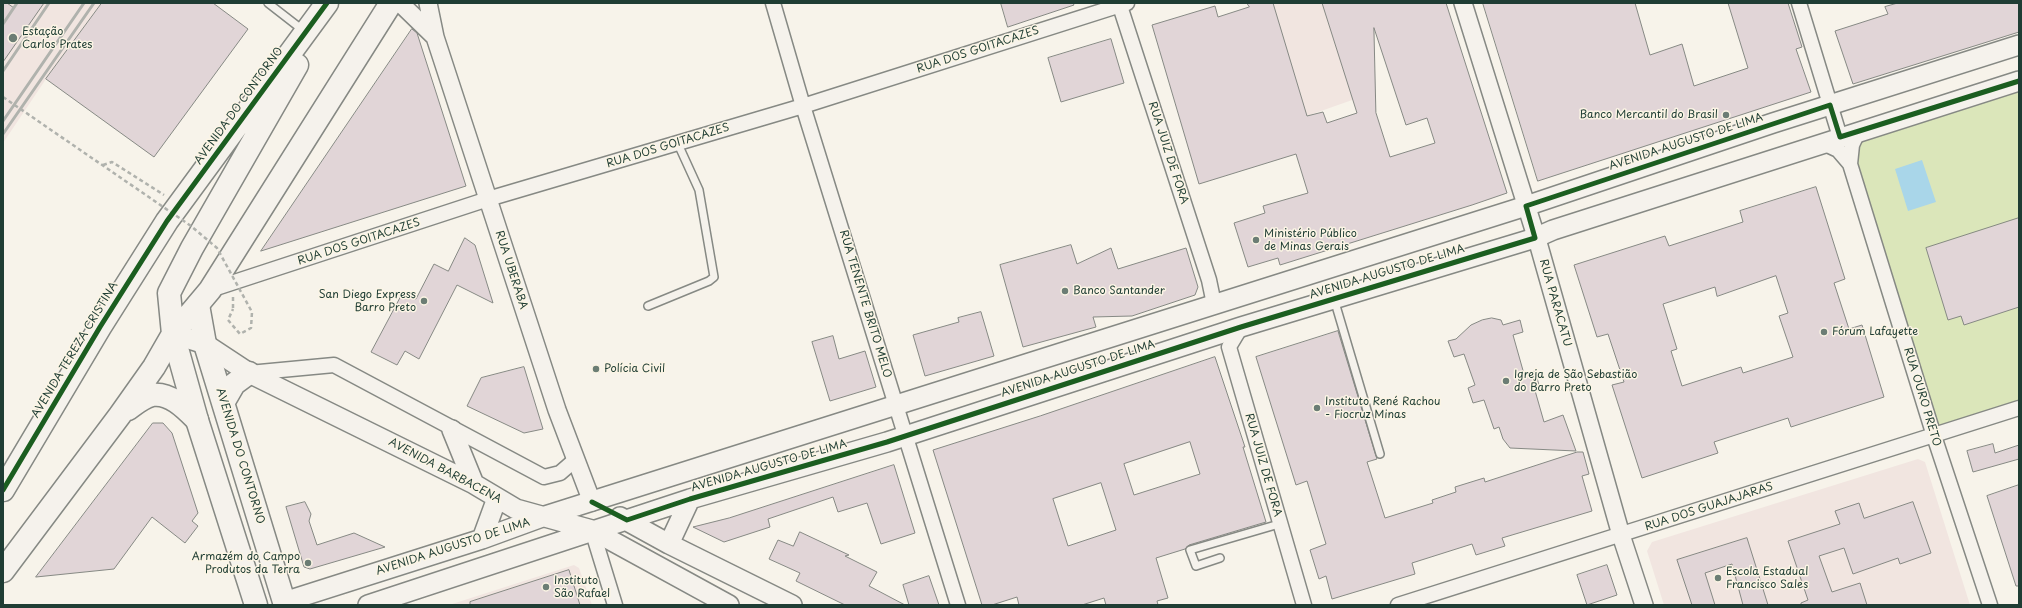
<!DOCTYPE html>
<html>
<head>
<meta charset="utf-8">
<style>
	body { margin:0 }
	#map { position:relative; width:2022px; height:608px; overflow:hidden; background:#f7f3ea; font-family:"Playpen Sans",sans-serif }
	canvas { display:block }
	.frame { position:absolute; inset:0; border:4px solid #1f3d34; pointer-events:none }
</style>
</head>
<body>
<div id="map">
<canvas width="2022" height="608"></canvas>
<div class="frame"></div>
</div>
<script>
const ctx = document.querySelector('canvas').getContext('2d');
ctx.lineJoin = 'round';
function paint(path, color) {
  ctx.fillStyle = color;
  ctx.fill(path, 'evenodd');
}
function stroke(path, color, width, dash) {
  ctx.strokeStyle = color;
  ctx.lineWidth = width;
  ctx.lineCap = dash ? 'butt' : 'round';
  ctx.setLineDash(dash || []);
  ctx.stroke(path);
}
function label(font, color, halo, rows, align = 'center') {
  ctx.font = font + ' "Playpen Sans",sans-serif';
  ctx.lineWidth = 3;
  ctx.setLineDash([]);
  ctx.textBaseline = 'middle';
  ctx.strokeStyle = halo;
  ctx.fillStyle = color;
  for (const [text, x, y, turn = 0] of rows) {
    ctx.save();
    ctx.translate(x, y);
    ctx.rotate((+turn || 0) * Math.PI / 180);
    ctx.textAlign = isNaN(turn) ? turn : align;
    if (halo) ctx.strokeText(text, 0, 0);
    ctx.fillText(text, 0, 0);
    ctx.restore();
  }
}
paint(new Path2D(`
	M3,3h99l-56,76 -43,64z
	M1248,3h99l25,90 -85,30z
	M1918,459l7,3 45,143h-306l-17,-54 5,-9z
	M574,565l5,3 13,37h-143z`), '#f1e5e0');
paint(new Path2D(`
	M2019,80v328l-85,28 -94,-299z`), '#dbe6ba');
paint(new Path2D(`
	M1922,160l14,42 -28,9 -13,-42z`), '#a9d6e9');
const building = new Path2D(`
	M3,3h4l7,5 3,-5h27l-41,59z
	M102,3h111l35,26 -94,128 -108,-78z
	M1001,3h72l1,2 -66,22z
	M1247,3h26l34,113 16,-4 4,11 30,-10 -35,-110h124l61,190 -35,12 -192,60 -2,-7 -30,9 -14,-44 31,-10 -2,-7 45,-13 -12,-39 -97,30 -47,-159 63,-19 3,11 31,-10zM1374,28l32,97 21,-7 8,25 -45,14 -14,-44z
	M1483,3h152l15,52 32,-11 12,42 54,-18 -20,-65h60l14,44 -6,2 15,43 -273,89z
	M1898,3h121v29l-166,52 -18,-53 53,-17 -3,-7z
	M412,29l5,4 49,153 -205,65z
	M1111,39l13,44 -63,19 -13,-44z
	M1816,187l29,92 -11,4 15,46 13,-4 22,72 -93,30 -3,-9 -74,24 4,11 -76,25 -30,-93 12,-3 -16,-48 -11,3 -23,-72 91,-29 4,10 74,-24 -3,-11zM1776,276l12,37 -9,3 14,41 -50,16 -2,-6 -59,19 -11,-35 6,-2 -14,-45 52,-17 2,9z
	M2019,218v89l-55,18 -3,-9 -13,4 -22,-72z
	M465,238l10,7 18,58 -36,-18 -38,74 -14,-8 -8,14 -26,-13 32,-60 13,7 18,-35 14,7z
	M1071,245l6,19 34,-16 7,21 68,-21 12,39 -3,8 -63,21 -39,1 3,10 -73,20 -23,-82z
	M981,312l13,44 -69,20 -12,-41 46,-13 -1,-4z
	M1492,318l9,2 2,5 17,-5 3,12 -10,3 11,39 11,-3 4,14 -5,2 10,35 19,-7 13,36 -66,-3 -7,-9 -4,-12 -5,2 -10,-29 -11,3 -5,-15 7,-3 -11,-31 -10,3 -6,-16 8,-2 15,-14 11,-5z
	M1338,331l39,128 -10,3 18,56 48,-15 -1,-3 24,-8 -1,-5 29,-9 1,4 92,-30h6l6,22 -7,2 10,35 -90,27 3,8 -29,9 -4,-11 -60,19 3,11 -83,25 -6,-23 -7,3 -9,-29 16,-6 -19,-63 -11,4 -40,-128z
	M833,336l6,23 26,-8 11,36 -46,14 -18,-59z
	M1215,357l30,90h-2l23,75 -77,23 -4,4 -29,9 12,40 -11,3 1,4h-52l-2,-7 -22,7h-63l-2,-8 -25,8h-10l-49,-155 107,-34zM1190,442l10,32 -66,21 -10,-31zM1101,483l15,47 -48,16 -15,-47z
	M524,367l19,62 -19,4 -57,-27 14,-28z
	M153,423h10l9,10 26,80 -6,8 6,5 -13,17 -33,-26 -38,52 -78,8z
	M1993,444l2,9 24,-8v14l-46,13 -6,-21z
	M894,465l21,68 -34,11 -14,-41 -29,9 -5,-15 -65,22 2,8 -46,15 -31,-15 36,-9z
	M2019,485v101h-3l-29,-90z
	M305,502l6,12 -2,7 8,24 37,-12 31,14 -75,22 -6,-2 -18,-60z
	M1913,502l18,51 -31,11 -2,-6 -45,16 -9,-26 -25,8 13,36 28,-9 7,22h-66v-2l7,-3 -20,-59 52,-17 -5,-13 24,-8 5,15z
	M800,532l49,23 -4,1 32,16 -8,14 36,19h-60l-49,-24 4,-8 -31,-14 9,-19 15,6z
	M1747,538l21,67h-25l-11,-41 -27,9 10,32h-23l-15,-45z
	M1607,565l10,30 -30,10 -10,-30z
	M569,570l11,35h-110v-3z
	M929,576l10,29h-30l-6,-20z`);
paint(building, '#e1d5d7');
stroke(building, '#868984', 1);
const service = new Path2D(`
	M268,3l36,28
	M1334,299l46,155
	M648,306l61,-25 5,-4 -15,-87 -21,-46
	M1220,558l-24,8 -6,-16 89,-26`);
const minor = new Path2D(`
	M773,3l30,103 155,499
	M1119,3l90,277 5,24
	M1799,3l41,134
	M1823,143l15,7 12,14 84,272 56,169
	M1850,164l2,-19 6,-13
	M210,290l278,-91 315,-93 324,-103
	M1241,327l-12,20 75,258
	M249,373l85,-8 210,112 16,-4 15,-13
	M592,530l23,75
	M1398,605l621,-197`);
const tertiary = new Path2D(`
	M400,3l35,34
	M428,3l7,34 122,373 35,92
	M1463,3l76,243 82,289 23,70`);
const secondary = new Path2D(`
	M173,334l32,10 44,29 225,111 42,25 76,21 137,75
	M452,430l22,54
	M620,517l49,27 123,61
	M482,539l15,-41
	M669,544l21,-45
	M283,605l1,-3 198,-63 63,-23 981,-310 247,-83 246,-78
	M368,605l322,-106 197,-57 354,-115 294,-89 18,-8 466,-149`);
const primary = new Path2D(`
	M198,305l7,39 80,261
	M173,334l24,86 59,185
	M223,403l11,-19 15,-11`);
const trunk = new Path2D(`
	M173,334l-4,-41 23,-45 105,-183
	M128,409c7,-5 15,-12 24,-14 18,-3 34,14 45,25
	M3,490l97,-163 67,-106 160,-218
	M3,571l117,-156 34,-48 19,-33 37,-44 181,-287`);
stroke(service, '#868984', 10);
stroke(minor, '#868984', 17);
stroke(tertiary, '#868984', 20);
stroke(secondary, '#868984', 22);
stroke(primary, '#868984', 25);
stroke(trunk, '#868984', 25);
stroke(new Path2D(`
	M103,165l9,-3 52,33
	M233,297v12`), '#b0b2ad', 2.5, [4, 3]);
stroke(service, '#f5f2ec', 7);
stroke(minor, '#f5f2ec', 14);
stroke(tertiary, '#f5f2ec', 17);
stroke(secondary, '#f5f2ec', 19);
stroke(primary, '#f5f2ec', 22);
stroke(trunk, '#f5f2ec', 22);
stroke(new Path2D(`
	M3,24l14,-21
	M3,71l46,-68
	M3,121l81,-118
	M3,134l91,-131`), '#b0b2ad', 3);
stroke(new Path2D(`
	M3,97l188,129 26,22 35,64 -1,16 -11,6 -12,-14 5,-11`), '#b0b2ad', 2.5, [4, 3]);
stroke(new Path2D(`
	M3,490l97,-163 67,-106 160,-218
	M592,502l35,18 63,-21 197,-57 354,-115 294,-89 -9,-32 304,-101 10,32 179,-56`), '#1b5e20', 5);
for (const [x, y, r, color] of [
	[13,38,5,"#6b7d74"],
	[1726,115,4,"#6b7d74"],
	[1256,240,4,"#6b7d74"],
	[1065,291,4,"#6b7d74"],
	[424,301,4,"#6b7d74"],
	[1824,332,4,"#6b7d74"],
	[596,369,4,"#6b7d74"],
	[1506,381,4,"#6b7d74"],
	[1317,408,4,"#6b7d74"],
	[308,563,4,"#6b7d74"],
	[1718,578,4,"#6b7d74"],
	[546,587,4,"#6b7d74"]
]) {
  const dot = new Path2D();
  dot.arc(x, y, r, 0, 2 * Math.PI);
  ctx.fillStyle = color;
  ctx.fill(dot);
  stroke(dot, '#fcf5e5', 1.5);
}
label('11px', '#1f3d34', '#fcf5e5', [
	["Estação",22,32],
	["Carlos Prates",22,45],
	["Banco Mercantil do Brasil",1718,115,"right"],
	["Ministério Público",1264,234],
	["de Minas Gerais",1264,247],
	["Banco Santander",1073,291],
	["San Diego Express",416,295,"right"],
	["Barro Preto",416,308,"right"],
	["Fórum Lafayette",1832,332],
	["Polícia Civil",604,369],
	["Igreja de São Sebastião",1514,375],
	["do Barro Preto",1514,388],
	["Instituto René Rachou",1325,402],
	["- Fiocruz Minas",1325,415],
	["Armazém do Campo",300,557,"right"],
	["Produtos da Terra",300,570,"right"],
	["Escola Estadual",1726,572],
	["Francisco Sales",1726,585],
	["Instituto",554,581],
	["São Rafael",554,594]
], 'left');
label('11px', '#1f3d34', '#fcf5e5', [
	["RUA DOS GOITACAZES",978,50,-18],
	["AVENIDA DO CONTORNO",239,106,-54],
	["AVENIDA AUGUSTO DE LIMA",1686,142,-18],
	["RUA DOS GOITACAZES",668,146,-17],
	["RUA JUIZ DE FORA",1168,153,72],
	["RUA DOS GOITACAZES",359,242,-18],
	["RUA UBERABA",511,270,72],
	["AVENIDA AUGUSTO DE LIMA",1387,272,-17],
	["RUA PARACATU",1555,303,74],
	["RUA TENENTE BRITO MELO",865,304,73],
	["AVENIDA TEREZA CRISTINA",75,350,-59],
	["AVENIDA AUGUSTO DE LIMA",1078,369,-18],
	["RUA OURO PRETO",1922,397,73],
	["AVENIDA DO CONTORNO",240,456,73],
	["RUA JUIZ DE FORA",1263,465,74],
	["AVENIDA AUGUSTO DE LIMA",769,466,-16],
	["AVENIDA BARBACENA",445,471,28],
	["RUA DOS GUAJAJARAS",1709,507,-18],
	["AVENIDA AUGUSTO DE LIMA",453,547,-18]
]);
</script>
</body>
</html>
